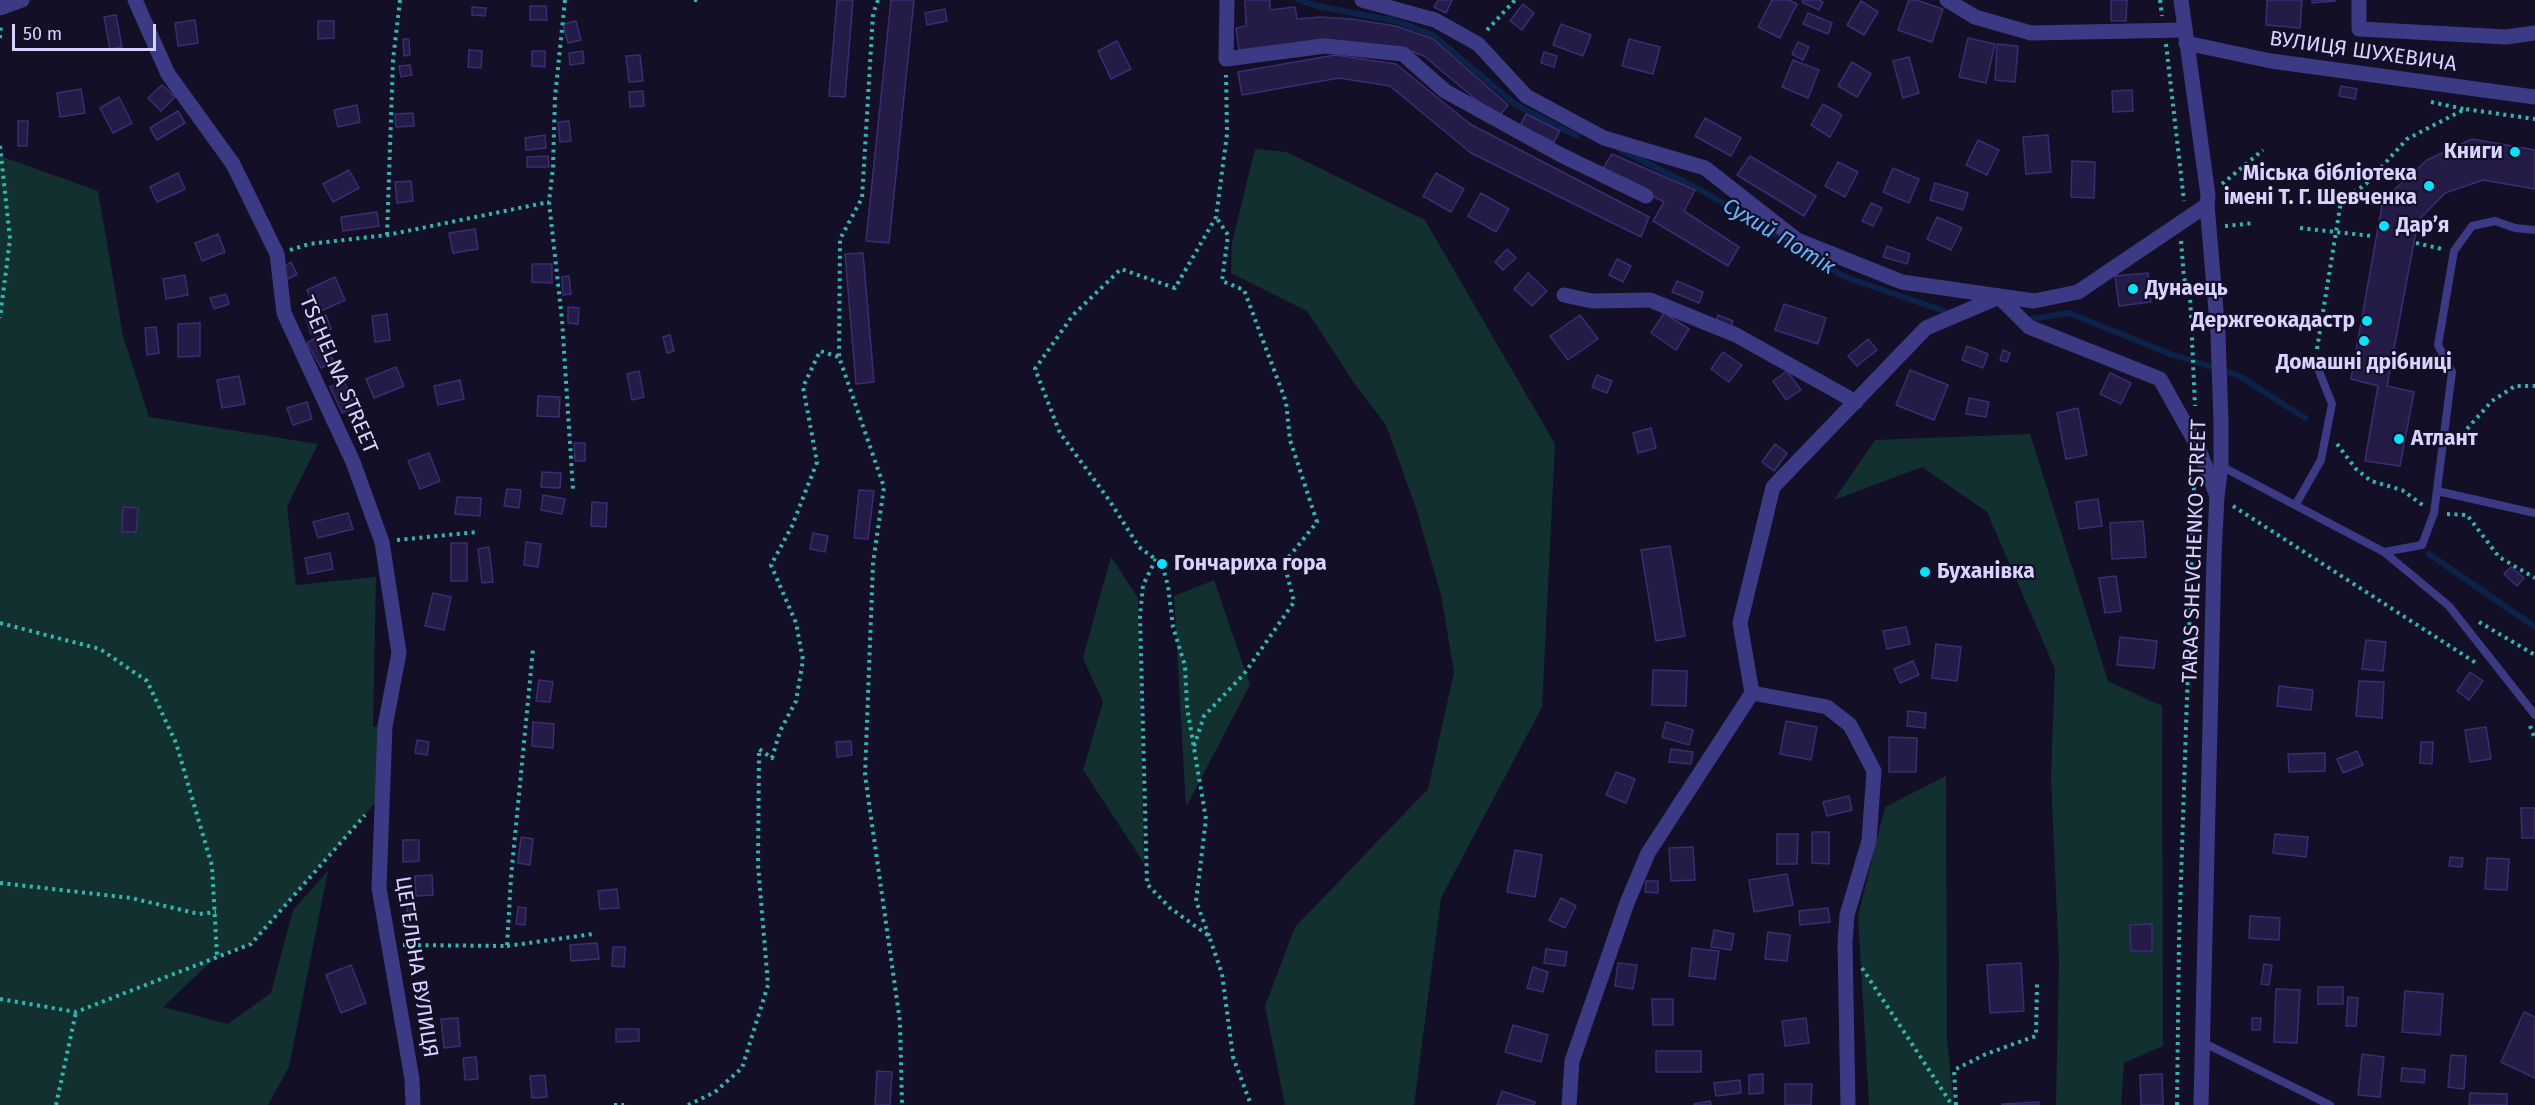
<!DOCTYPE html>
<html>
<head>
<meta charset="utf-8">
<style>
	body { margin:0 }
	#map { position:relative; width:2535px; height:1105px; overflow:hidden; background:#130f26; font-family:"Fira Sans",sans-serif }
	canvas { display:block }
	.scale { position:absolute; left:12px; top:24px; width:144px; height:27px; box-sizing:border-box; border:3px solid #d9d4ff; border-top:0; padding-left:8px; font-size:18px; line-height:21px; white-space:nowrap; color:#d9d4ff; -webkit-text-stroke:4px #130f26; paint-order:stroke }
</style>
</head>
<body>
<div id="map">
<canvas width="2535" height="1105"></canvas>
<div class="scale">50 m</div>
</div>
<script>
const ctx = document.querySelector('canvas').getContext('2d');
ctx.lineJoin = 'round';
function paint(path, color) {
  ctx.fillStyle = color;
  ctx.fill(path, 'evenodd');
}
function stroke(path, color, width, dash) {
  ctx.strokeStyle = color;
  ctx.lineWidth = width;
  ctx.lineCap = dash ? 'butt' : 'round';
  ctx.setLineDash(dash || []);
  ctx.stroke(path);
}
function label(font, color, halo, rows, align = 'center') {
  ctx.font = font + ' "Fira Sans",sans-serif';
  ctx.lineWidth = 4.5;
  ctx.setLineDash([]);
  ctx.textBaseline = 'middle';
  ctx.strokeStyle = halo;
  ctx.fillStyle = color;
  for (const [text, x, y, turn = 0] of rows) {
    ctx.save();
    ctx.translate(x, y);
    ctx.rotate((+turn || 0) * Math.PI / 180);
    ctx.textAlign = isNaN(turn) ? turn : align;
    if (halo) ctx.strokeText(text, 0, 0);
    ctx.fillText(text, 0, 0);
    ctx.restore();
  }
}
paint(new Path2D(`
	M1255,149l32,3 138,68 130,224 -13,263 -101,191 -27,207h-129l-20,-99 30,-79 133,-138 26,-117 -13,-77 -25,-87 -30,-83 -32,-42 -47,-72 -76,-38 1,-30z
	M0,156l98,35 25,145 26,81 169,27 -31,63 9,78 80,-8 -3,150 12,-1 -2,68 -132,150 -34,12 -54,51 65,17 43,-31 22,-83 35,-39 -39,196 -21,38h-268z
	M2030,434l78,247 54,25 1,340 -39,17 -3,42h-65l3,-143 -8,-185 4,-108 -68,-157 -65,-45 -88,33 41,-60z
	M1111,557l27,41 6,265 -61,-93 20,-68 -20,-44z
	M1214,580l36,105 -64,122 -12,-211z
	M1946,776l1,263 7,66h-85l-11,-189 27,-109z`), '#12302f');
stroke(new Path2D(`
	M1299,0l18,6 79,15 37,14 83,70 61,31
	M1619,149l82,41 144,87 99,34
	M2031,319l38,-6 101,41 68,21 67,43
	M2429,554l106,73`), '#0c2248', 6);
const building = new Path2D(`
	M837,0h16l-8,97 -16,-1z
	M891,0h23l-25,243 -23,-2z
	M1245,0h25v10l25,-3 2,12 23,-2 31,2 45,7 37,13 75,66 -10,13 -74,-62 -19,-7 -81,-10 -85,11 -3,-22 10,-2z
	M1438,0h14l-6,13 -12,-6z
	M1772,0h17l8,4 -17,34 -22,-11z
	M1803,0h16l4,2 -4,8 -17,-8z
	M1909,0h7l27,9 -11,33 -34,-12z
	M2111,0h16l-1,21h-15z
	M2267,0h35l-2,28 -34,-3z
	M2312,0h23v1l-23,2z
	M1861,1l17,11 -14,23 -17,-10z
	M1523,4l11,9 -12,17 -12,-9z
	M530,6h16l1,14h-17z
	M472,7l14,1 -1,8 -13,-1z
	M945,9l2,12 -20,4 -2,-12z
	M1808,13l24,10 -4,11 -25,-10z
	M116,15l6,32 -12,2 -6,-32z
	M195,20l3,23 -20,3 -3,-23z
	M318,21h16v17l-16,1z
	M576,21l5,19 -13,3 -5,-19z
	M1561,24l30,11 -8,21 -30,-11z
	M1968,38l27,6 -9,39 -27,-6z
	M403,39h6l1,16 -6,1z
	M1629,39l31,8 -7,27 -31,-8z
	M1117,41l14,28 -20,10 -13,-28z
	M1798,42l11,5 -6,13 -11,-6z
	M1997,44l21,2 -3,36 -20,-2z
	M469,50l13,1 -1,17 -13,-1z
	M532,51h13v16l-13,-1z
	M583,51l1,12 -14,2 -1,-12z
	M1544,52l13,4 -3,11 -13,-4z
	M640,55l3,26 -14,1 -3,-26z
	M1335,55l61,9 74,60 179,93 -8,20 -170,-84 -81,-67 -51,-8 -97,17 -4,-23z
	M1909,57l10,36 -16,5 -10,-37z
	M1793,60l26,10 -11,28 -26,-11z
	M1852,62l19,12 -14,23 -19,-11z
	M410,65l2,10 -11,2 -2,-11z
	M162,85l13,12 -14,14 -13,-13z
	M2341,86l16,3 -2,10 -16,-3z
	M81,89l4,24 -25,4 -3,-24z
	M2132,90l1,21 -20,1 -1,-21z
	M643,91l1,15 -14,1 -1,-15z
	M119,97l13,26 -19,10 -13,-25z
	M1823,104l19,11 -12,22 -19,-12z
	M357,105l3,17 -22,5 -4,-17z
	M178,111l7,12 -28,17 -7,-12z
	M413,113l1,13 -18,1 -1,-13z
	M1526,114l34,17 -6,11 -34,-16z
	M1705,118l36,20 -10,18 -36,-20z
	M18,121h10l-1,25h-9z
	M569,121l2,20 -11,1 -2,-20z
	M545,135l1,13 -20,2 -1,-12z
	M2048,135l3,37 -25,2 -3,-37z
	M2472,139l63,11v39l-52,-9 -38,13 -27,28 -31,165 27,6 -14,74 -35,-5 13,-75 -27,-7 32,-179 44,-40z
	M1978,140l21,10 -12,25 -21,-10z
	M1612,154l83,36 -11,21 55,36 -11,19 -75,-45 11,-19 -62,-32z
	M548,156l1,11h-22v-10z
	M1750,156l66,40 -12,20 -67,-41z
	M2072,161l23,1 -1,36 -23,-1z
	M1838,162l20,10 -13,25 -20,-11z
	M1893,168l26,11 -10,24 -26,-11z
	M349,170l10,18 -26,14 -10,-18z
	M178,173l7,16 -28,13 -7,-15z
	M1436,173l28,16 -13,23 -28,-16z
	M411,181l2,20 -16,2 -2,-21z
	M1935,183l33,10 -5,17 -33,-10z
	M1481,193l28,16 -13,23 -28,-16z
	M1871,203l11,5 -9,18 -11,-5z
	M377,212l2,14 -36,5 -2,-14z
	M1937,217l25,11 -11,22 -24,-11z
	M475,229l3,20 -25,4 -4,-20z
	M218,234l7,18 -23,9 -7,-18z
	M1887,246l23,8 -3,10 -24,-7z
	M1507,249l9,9 -13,12 -8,-8z
	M863,253l11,129 -18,2 -11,-130z
	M1617,259l14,7 -8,16 -14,-7z
	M291,262l6,12 -9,5 -6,-11z
	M532,264h20v19l-20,-1z
	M1528,273l19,18 -15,15 -18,-17z
	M2148,273l3,29 -32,4 -4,-30z
	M185,275l3,20 -22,4 -3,-20z
	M569,276l2,18 -8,1 -1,-18z
	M335,277l10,23 -28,13 -10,-23z
	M1677,281l26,11 -4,11 -27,-11z
	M226,294l3,10 -15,5 -4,-11z
	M1784,304l42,14 -8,26 -43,-14z
	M568,307l11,1 -1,16 -10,-1z
	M1664,313l25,16 -13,21 -25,-17z
	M387,314l3,26 -15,2 -3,-26z
	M326,315l5,14 -20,5 -4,-13z
	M1580,315l18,24 -30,21 -18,-24z
	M1718,315l15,6 -3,9 -15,-6z
	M200,323v33l-22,1v-33z
	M156,327l3,26 -12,2 -2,-27z
	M670,335l4,16 -7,2 -4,-16z
	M319,336l15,26 -13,6 -14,-25z
	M1868,339l9,11 -20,16 -9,-10z
	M1967,346l21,8 -5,14 -21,-8z
	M2003,350l7,3 -3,9 -7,-2z
	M1723,352l19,13 -13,17 -18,-13z
	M396,367l8,19 -30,12 -8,-19z
	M1910,370l38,15 -14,35 -38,-15z
	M639,371l5,26 -12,3 -5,-26z
	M1787,371l14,19 -15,10 -13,-19z
	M2110,373l21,10 -10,21 -21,-10z
	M1597,375l15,6 -5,12 -15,-6z
	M239,376l6,28 -23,4 -5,-28z
	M460,380l4,19 -26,6 -4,-19z
	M344,381l11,26 -13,6 -12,-26z
	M538,396l22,1 -1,20 -22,-1z
	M1969,398l20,4 -3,15 -20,-3z
	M307,402l5,17 -19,6 -6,-17z
	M2078,408l9,47 -21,4 -9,-46z
	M1651,428l5,20 -18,5 -5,-20z
	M574,443h11v18h-10z
	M1775,444l12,9 -13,18 -12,-9z
	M429,453l11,28 -20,8 -12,-28z
	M542,472l19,1 -1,15 -19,-1z
	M507,489l14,1 -2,18 -15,-2z
	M859,490l15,1 -6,48 -14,-1z
	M543,495l22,4 -3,15 -21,-4z
	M457,497l24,1 -1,18 -25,-2z
	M2098,499l4,27 -23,3 -3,-27z
	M592,502l15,1 -1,24 -15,-1z
	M123,507l15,1 -2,24h-14z
	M348,513l5,16 -35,9 -5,-16z
	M2143,521l3,36 -34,2 -2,-36z
	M813,533l15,3 -3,16 -15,-3z
	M526,542l15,2 -3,23 -14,-2z
	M451,543h16v38h-16z
	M1670,546l15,90 -29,5 -15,-91z
	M489,547l4,35 -11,1 -4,-34z
	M330,553l3,16 -25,5 -3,-16z
	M2511,567l13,11 -7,8 -13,-12z
	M2116,576l5,35 -16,2 -6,-35z
	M433,593l18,4 -7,33 -19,-4z
	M1906,627l4,17 -23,5 -4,-18z
	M2120,637l37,4 -3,27 -37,-3z
	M2366,640l20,2 -3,29 -21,-2z
	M1936,644l25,3 -4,34 -25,-3z
	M1913,661l6,14 -19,8 -6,-14z
	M1653,670l34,1 -1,35 -34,-1z
	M2470,672l13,9 -14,19 -12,-9z
	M539,680l14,2 -3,20 -14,-1z
	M2359,681l25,1 -2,36 -26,-2z
	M2279,686l34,4 -2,20 -34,-4z
	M1908,711l18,2 -1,15 -18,-2z
	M1786,721l31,6 -6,33 -31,-6z
	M533,722l21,2 -1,24 -21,-2z
	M1666,722l27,8 -4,15 -27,-8z
	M2486,727l5,32 -21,3 -5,-32z
	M1889,737l28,1 -1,34h-27z
	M417,740l12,2 -2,13 -12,-2z
	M851,741l1,14 -15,2 -1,-15z
	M2421,742h12l-1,22 -12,-1z
	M1671,749l22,3 -2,12 -22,-2z
	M2357,751l6,14 -20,8 -6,-14z
	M2325,753v18l-36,1 -1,-18z
	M1616,772l19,7 -9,24 -20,-8z
	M1849,796l3,14 -25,6 -4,-14z
	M2521,808h14v30h-13z
	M1812,832h17v32l-17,-1z
	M1777,834h21l-1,30h-20z
	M2275,834l33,3 -2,20 -33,-4z
	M521,837l12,2 -3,26 -12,-2z
	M403,840h16v21l-16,1z
	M1693,847l2,33 -24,1 -2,-33z
	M1515,850l27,5 -7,42 -28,-5z
	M2450,857l13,1 -1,9 -13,-1z
	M2487,858l22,1 -2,31 -22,-1z
	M1787,874l6,31 -39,7 -5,-32z
	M432,875l1,20 -17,1 -1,-20z
	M1646,881h12v12l-13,-1z
	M617,889l2,19 -19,1 -2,-18z
	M1561,898l15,8 -11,22 -16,-8z
	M407,902h9l1,9 -10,1z
	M518,907l8,1 -1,17 -9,-1z
	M1828,908l2,14 -30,3 -1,-14z
	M2250,916l30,2 -1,22 -30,-2z
	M2152,924v27h-21l-1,-26z
	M1714,930l20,4 -3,16 -20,-3z
	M1768,932l22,3 -3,26 -22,-2z
	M597,943l2,16 -28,2 -1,-16z
	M613,947h12l-1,20 -12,-1z
	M1692,948l27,3 -4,28 -26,-3z
	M1546,949l21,3 -2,14 -21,-3z
	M1618,963l19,2 -4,24 -18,-3z
	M2021,963l3,48 -34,2 -3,-48z
	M2264,964l8,1 -3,20 -8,-1z
	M351,965l15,38 -25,10 -15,-38z
	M1533,967l15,5 -5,20 -16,-4z
	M2318,987h25v17h-25z
	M2276,989l24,1 -3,53 -23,-1z
	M2405,991l38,3 -3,41 -38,-3z
	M2348,997l10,1 -2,28h-10z
	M1652,999h21v26h-20z
	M2524,1012l11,5v61l-34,-16z
	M458,1018l2,28 -16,2 -3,-29z
	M1806,1018l3,25 -24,3 -3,-25z
	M2252,1018h9l-1,12h-8z
	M1513,1025l35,10 -7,27 -36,-10z
	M616,1029h23v12l-23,1z
	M1656,1051h45v21h-45z
	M2362,1054l22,3 -4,40 -22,-2z
	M2451,1055l15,1 -2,33 -16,-2z
	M476,1057l2,22 -13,1 -2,-22z
	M2402,1068l23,2 -1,13 -23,-2z
	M877,1071l15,1 -2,33h-15z
	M1763,1074v19l-14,1v-19z
	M2162,1074l1,31h-22l-1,-30z
	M545,1075l2,22 -15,1 -2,-22z
	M1740,1080l1,13 -25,3 -2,-13z
	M1785,1084h27l-1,21h-26z
	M1502,1091l33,11 -1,3h-37z
	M2470,1093l37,1v11h-38z
	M1710,1101l1,4h-17v-1z
	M2039,1102v3h-37v-1z`);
paint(building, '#241b47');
stroke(building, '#3b2d73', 1.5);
stroke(new Path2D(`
	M565,0l-10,97 -2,70 -4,35 13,118 11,170
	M694,0h7
	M878,0l-5,14 -11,184 -22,41 -1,118 45,130 -11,76 -8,212 35,247 2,83
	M2160,0l2,16
	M1487,30l28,-30
	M0,38l1,-15
	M2166,44l18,157
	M2431,102l33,7
	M0,146l10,93 -10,79
	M2222,184l41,-34
	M2225,226l29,-3
	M2300,228l72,8
	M387,235l6,-175 7,-60
	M2181,241l3,37 6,17 5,111
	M2416,243l26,6
	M290,250l19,-6 78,-9 162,-33
	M2317,349l24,-148 25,-17 41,-45 58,-30 70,10
	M2457,440l35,-39 23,-15h20
	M2337,444l19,25 15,12 31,9 22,16
	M2233,506l243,157
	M2447,514l20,1 32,42 36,21
	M397,540l81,-8
	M1156,559l-13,26 -3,31 7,268 23,24 39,28 13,38 11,83 18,48
	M2479,622l56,33
	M0,623l100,26 47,32 29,62 36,123 5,90
	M2530,726l5,13
	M1194,746l10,-30 40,-42 50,-72 -10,-39 33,-41 -27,-82 -4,-38 -42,-112 -22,-9 6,-46 -12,-18
	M0,883l131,15 68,16 17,-2
	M1209,936l-13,-35 10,-82 -19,-112 -2,-41 -12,-39 -5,-41 -6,-22 -23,-17 -30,-47 -49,-67 -25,-64 38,-54 48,-46 54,19 41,-71 11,-83 -1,-59
	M403,945l104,1 4,-69 22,-228
	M507,946l86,-12
	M1862,968l90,137
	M0,999l76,13 175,-68 114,-129
	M56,1105l20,-93
	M614,1105h10
	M688,1105l27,-13 27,-24 26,-83 -10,-120 1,-116 13,9 8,-27 16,-30 7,-41 -7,-37 -25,-58 21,-39 25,-64 -14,-75 17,-36 19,6
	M1956,1105l-2,-35 32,-16 50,-18 1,-53
	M2177,1105l2,-166 15,-454`), '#2fb8b0', 4, [3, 4.5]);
stroke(new Path2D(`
	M2221,466l163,86 38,-7 12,-32 18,-141 -14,-27 16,-94 18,-25 23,-5 20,7 20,2
	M2437,491l98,22
	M2296,504l25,-44 11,-56 -17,-43
	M2384,552l65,54 86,109
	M2202,1042l128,63`), '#3d3a85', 8);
stroke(new Path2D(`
	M135,0l33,74 65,90 44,90 7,59 69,149 29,80 17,111 -14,73 -6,162 33,191 1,26
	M1227,0l-1,59 99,-13 78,8 42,37 116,64 85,41
	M1362,0l73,20 43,24 48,52 78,42 101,30 92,72 105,42 132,19 44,-9 129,-87
	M1947,0l28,17 56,16 153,-3
	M2359,0v29l147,8 29,-4
	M0,8l22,-8
	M1564,295l28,6 58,-1 86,35 120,67
	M1752,693l75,14 23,18 24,46 -5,70 -22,74 -2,28 3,162
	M1569,1105l3,-44 55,-158 21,-50 104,-160 -12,-70 33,-136 153,-159 73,-31 30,30 131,52 37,66 20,51`), '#3d3a85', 15);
stroke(new Path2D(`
	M2181,0l27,195 -1,10 11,129 3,88v44l-4,30 -3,60 -13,549
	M2186,43l85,18 264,36`), '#3d3a85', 15);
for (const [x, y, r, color] of [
	[2515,152,6,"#00e5ff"],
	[2429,186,6,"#00e5ff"],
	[2384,226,6,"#00e5ff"],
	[2133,289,6,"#00e5ff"],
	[2367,321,6,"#00e5ff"],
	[2364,341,6,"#00e5ff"],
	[2399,439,6,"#00e5ff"],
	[1162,564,6,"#00e5ff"],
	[1925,572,6,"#00e5ff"]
]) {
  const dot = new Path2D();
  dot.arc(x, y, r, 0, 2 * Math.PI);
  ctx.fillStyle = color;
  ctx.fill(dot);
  stroke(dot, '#130f26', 2);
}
label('21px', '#d9d4ff', '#130f26', [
	["ВУЛИЦЯ ШУХЕВИЧА",2363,52,8],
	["TSEHELNA STREET",338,375,67],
	["TARAS SHEVCHENKO STREET",2195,551,-88],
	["ЦЕГЕЛЬНА ВУЛИЦЯ",416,967,81]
]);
label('bold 21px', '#d9d4ff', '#130f26', [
	["Книги",2503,152,"right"],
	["Міська бібліотека",2417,174,"right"],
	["імені Т. Г. Шевченка",2417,198,"right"],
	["Дар’я",2396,226],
	["Дунаець",2145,289],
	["Держгеокадастр",2355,321,"right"],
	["Домашні дрібниці",2364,363,"center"],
	["Атлант",2411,439],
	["Гончариха гора",1174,564],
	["Буханівка",1937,572]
], 'left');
label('italic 22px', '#62b6ff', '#130f26', [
	["Сухий Потік",1779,237,31]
]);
</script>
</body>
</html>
